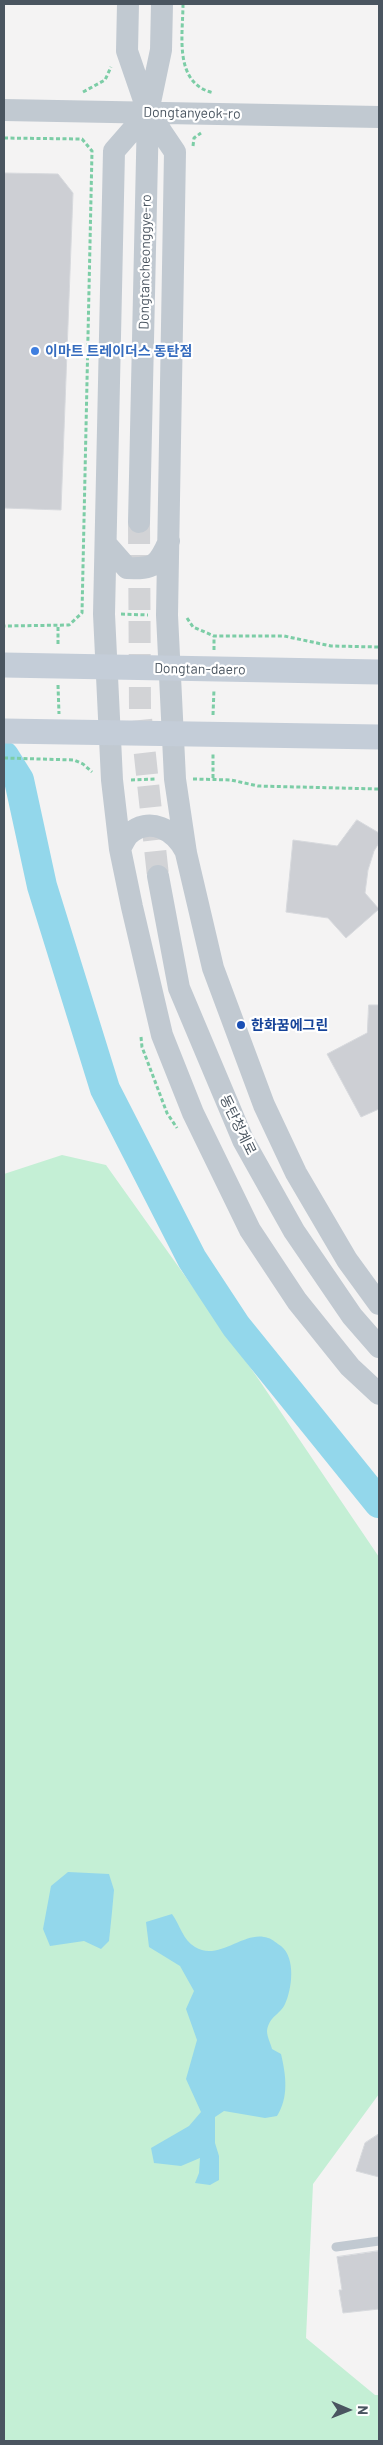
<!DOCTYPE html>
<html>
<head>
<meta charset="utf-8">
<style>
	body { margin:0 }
	#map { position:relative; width:383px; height:2445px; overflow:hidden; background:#f4f3f3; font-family:Barlow,sans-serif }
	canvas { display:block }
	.frame { position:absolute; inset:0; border:5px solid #4a5560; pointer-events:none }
	.north { position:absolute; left:323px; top:2385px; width:50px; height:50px; -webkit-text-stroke:4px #fff; paint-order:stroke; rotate:91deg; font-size:14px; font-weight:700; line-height:20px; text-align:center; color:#4a5560 }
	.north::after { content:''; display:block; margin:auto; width:18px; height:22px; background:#4a5560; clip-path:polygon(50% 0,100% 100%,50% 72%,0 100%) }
</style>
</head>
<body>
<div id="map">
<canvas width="383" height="2445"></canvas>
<div class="frame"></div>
<div class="north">N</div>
</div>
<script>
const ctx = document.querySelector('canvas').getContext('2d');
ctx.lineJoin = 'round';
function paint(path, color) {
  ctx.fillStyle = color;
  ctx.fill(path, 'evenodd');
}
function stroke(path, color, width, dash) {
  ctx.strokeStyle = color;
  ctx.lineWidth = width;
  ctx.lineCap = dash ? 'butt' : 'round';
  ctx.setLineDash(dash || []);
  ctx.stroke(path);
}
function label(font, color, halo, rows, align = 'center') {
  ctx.font = font + ' Barlow,"Noto Sans KR",sans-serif';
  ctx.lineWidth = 4.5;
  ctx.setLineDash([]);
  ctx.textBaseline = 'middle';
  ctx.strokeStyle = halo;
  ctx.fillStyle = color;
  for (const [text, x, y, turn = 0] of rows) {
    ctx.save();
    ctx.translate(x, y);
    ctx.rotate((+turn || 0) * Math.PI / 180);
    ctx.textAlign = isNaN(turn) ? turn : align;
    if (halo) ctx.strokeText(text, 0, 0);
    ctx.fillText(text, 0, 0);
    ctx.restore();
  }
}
paint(new Path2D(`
	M62,1155l44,10 151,212 122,180v537l-66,90 -7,154 69,57h4v46h-375v-1267z`), '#c4efd5');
paint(new Path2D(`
	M68,1872l41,2 5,16 -2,22 -3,29 -8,8 -17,-8 -34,5 -7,-17 8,-43z
	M172,1914c8,11 11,26 23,33 24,15 50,-18 73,-9 5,1 9,6 13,8 15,12 11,43 4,58 -5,11 -16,12 -18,27 0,6 4,13 5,18l9,5c5,21 8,43 -4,62l-12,2 -41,-7 -9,6v26l4,13v24l-9,5 -15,-2 4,-10 1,-15 -19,8 -27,-3 -3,-15 38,-22 12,-14 -15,-33 11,-39 -11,-31 8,-18 -14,-25 -31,-19 -3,-25z`), '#93d7eb');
stroke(new Path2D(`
	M4,756l15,24 23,106 63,203 87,170 44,67 143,177`), '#93d7eb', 30);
const building = new Path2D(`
	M4,173l54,1 15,19 -12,317 -57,-2z
	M357,820l22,13v10l-5,8 -6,19 -3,23 14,16 -33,29 -18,-20 -42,-6 7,-72 44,6z
	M369,1005h10v104l-18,8 -34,-63 40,-21z
	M379,2134v43l-23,-6 9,-28z
	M379,2251v58l-36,4 -4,-23h3l-5,-33z`);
paint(building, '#cdcfd4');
stroke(building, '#d7d9dd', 1);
stroke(new Path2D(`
	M139,522l1,187 18,167`), '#d2d3d6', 22, [22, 11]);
stroke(new Path2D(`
	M183,4c0,31 -10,80 31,89
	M83,92l22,-12 6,-13
	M4,138l78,1 10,12 -10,462 -13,12 -65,1
	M193,146l1,-8 7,-5
	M121,614l27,1
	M187,618l6,9 21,9h70l47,10 48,1
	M58,627v19
	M214,650v-14
	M58,685l1,29
	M213,715l1,-26
	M4,758l70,2 9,4 9,8
	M213,778v-24
	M193,779l38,1 27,6 121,3
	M131,780l26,-1
	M141,1037l1,10 25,66 10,15`), '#7ccda6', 3, [4, 2.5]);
stroke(new Path2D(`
	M336,2247l43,-6`), '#c1c9d1', 9);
stroke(new Path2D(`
	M128,4l-1,47 21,61 27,40 -8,463 8,164 11,74 27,115 51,137 32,68 51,87 32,44
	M4,110l375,7
	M148,112l-34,39 -10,463 8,166 8,69 12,58 30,128 31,78 57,117 47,71 53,66 29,27
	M139,522l9,-410 13,-62 1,-46
	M106,544l21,24c27,1 31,-2 42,-27
	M120,849c2,-4 5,-10 8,-14 21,-20 47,-5 58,17
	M158,876l21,112 64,152 51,91 58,85 27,31`), '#c1c9d1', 22);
stroke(new Path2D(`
	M4,665l375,7
	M4,731l375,6`), '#c4cdd8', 25);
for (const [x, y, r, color] of [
	[35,351,5,"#3f7fe0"],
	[241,1025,5,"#1a4fb4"]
]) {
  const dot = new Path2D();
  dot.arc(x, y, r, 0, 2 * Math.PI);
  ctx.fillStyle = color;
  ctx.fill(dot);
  stroke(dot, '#fff', 2);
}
label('14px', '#4a5560', '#fff', [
	["Dongtanyeok-ro",192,113,1],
	["Dongtancheonggye-ro",145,262,-89],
	["Dongtan-daero",200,669,1],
	["동탄청계로",238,1125,64]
]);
label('bold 14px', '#366cbe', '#fff', [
	["이마트 트레이더스 동탄점",45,351]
], 'left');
label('bold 14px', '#164399', '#fff', [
	["한화꿈에그린",251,1025]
], 'left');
</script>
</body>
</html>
